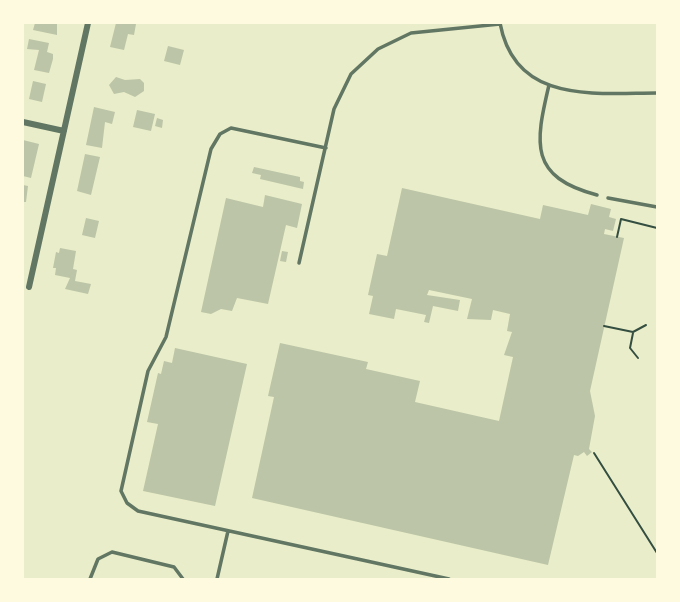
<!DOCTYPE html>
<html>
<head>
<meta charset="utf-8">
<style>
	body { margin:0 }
	#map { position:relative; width:680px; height:602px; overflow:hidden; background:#e9edc9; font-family:"Open Sans",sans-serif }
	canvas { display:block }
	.frame { position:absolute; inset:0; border:24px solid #fefae0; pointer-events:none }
</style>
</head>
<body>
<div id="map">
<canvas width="680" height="602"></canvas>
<div class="frame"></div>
</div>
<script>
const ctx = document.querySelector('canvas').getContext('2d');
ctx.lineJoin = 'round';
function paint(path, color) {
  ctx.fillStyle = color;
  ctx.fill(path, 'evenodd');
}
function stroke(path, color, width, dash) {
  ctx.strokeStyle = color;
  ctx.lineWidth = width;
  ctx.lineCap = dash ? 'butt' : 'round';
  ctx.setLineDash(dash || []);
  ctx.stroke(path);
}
paint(new Path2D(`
	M35,23h22v12l-24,-5z
	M116,23l20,1 -2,11 -6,-1 -4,16 -14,-3z
	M29,39l20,4 -2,9 6,2v5l-4,14 -15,-3 5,-20 -12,-1z
	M168,46l16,4 -4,15 -16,-4z
	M116,77l9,3 15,-1 4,4v8l-9,6 -11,-5 -10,2 -5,-9z
	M33,81l13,3 -4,18 -13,-3z
	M94,107l21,5 -3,12 -7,-2 -3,26 -16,-3z
	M137,110l18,4 -4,17 -18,-4z
	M157,118l6,2 -1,8 -7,-2z
	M23,140l16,4 -8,34 -8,-2z
	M85,154l15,3 -9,38 -14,-4z
	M254,167l46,10v4l4,1 -1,7 -43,-10 1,-4 -9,-2z
	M23,185l5,1 -2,16h-3z
	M402,188l138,31 3,-14 45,10 3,-11 20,5 -2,8 7,2 -3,12 -8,-2 -1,5 20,4 -34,153 5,25 -6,33 3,3 -5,4 -3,-4 -6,4 -4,-1 -26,110 -296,-67 22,-101 -6,-1 12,-53 88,19 -2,7 54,12 -5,21 84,19 14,-64 -9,-2 8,-23 -5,-1 3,-17 -17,-4 -2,10 -24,-1 5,-20 -43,-9 -2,5 33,5 -2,11 -25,-5 -4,17 -5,-1 2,-7 -30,-6 -2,10 -25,-5 4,-18 -5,-1 9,-41 10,2z
	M265,195l37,9 -5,24 -11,-3 -18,79 -31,-6 -5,13 -11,-2 -10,5 -10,-2 25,-114 37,9z
	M86,218l13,3 -4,17 -13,-3z
	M60,248l16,3 -3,18 4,1 -2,11 16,3 -3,10 -23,-5 5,-11 -15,-3 1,-7h-3l3,-16 3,1z
	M282,251l6,1 -2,10 -6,-1z
	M175,348l72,16 -32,142 -72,-15 15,-67 -11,-2 11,-49 3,1 3,-13 8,2z`), '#bcc5a7');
stroke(new Path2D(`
	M617,237l4,-18 36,9
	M604,326l29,6 13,-7
	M633,333l-3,15 8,10
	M594,453l63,100`), '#344e41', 2);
stroke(new Path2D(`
	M500,23c15,81 93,70 157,70
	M549,85c-14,59 -20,92 48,110
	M326,148l-95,-20 -11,6 -9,15 -45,188 -18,34 -27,120 6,12 11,8 311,68
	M608,198l49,9
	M299,263l35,-154 17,-35 27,-25 33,-16 89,-9
	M90,579l8,-20 14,-7 62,15 9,12
	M217,579l11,-48`), '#617663', 3.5);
stroke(new Path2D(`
	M23,122l41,9
	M29,287l59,-264`), '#617663', 6);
</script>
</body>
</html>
